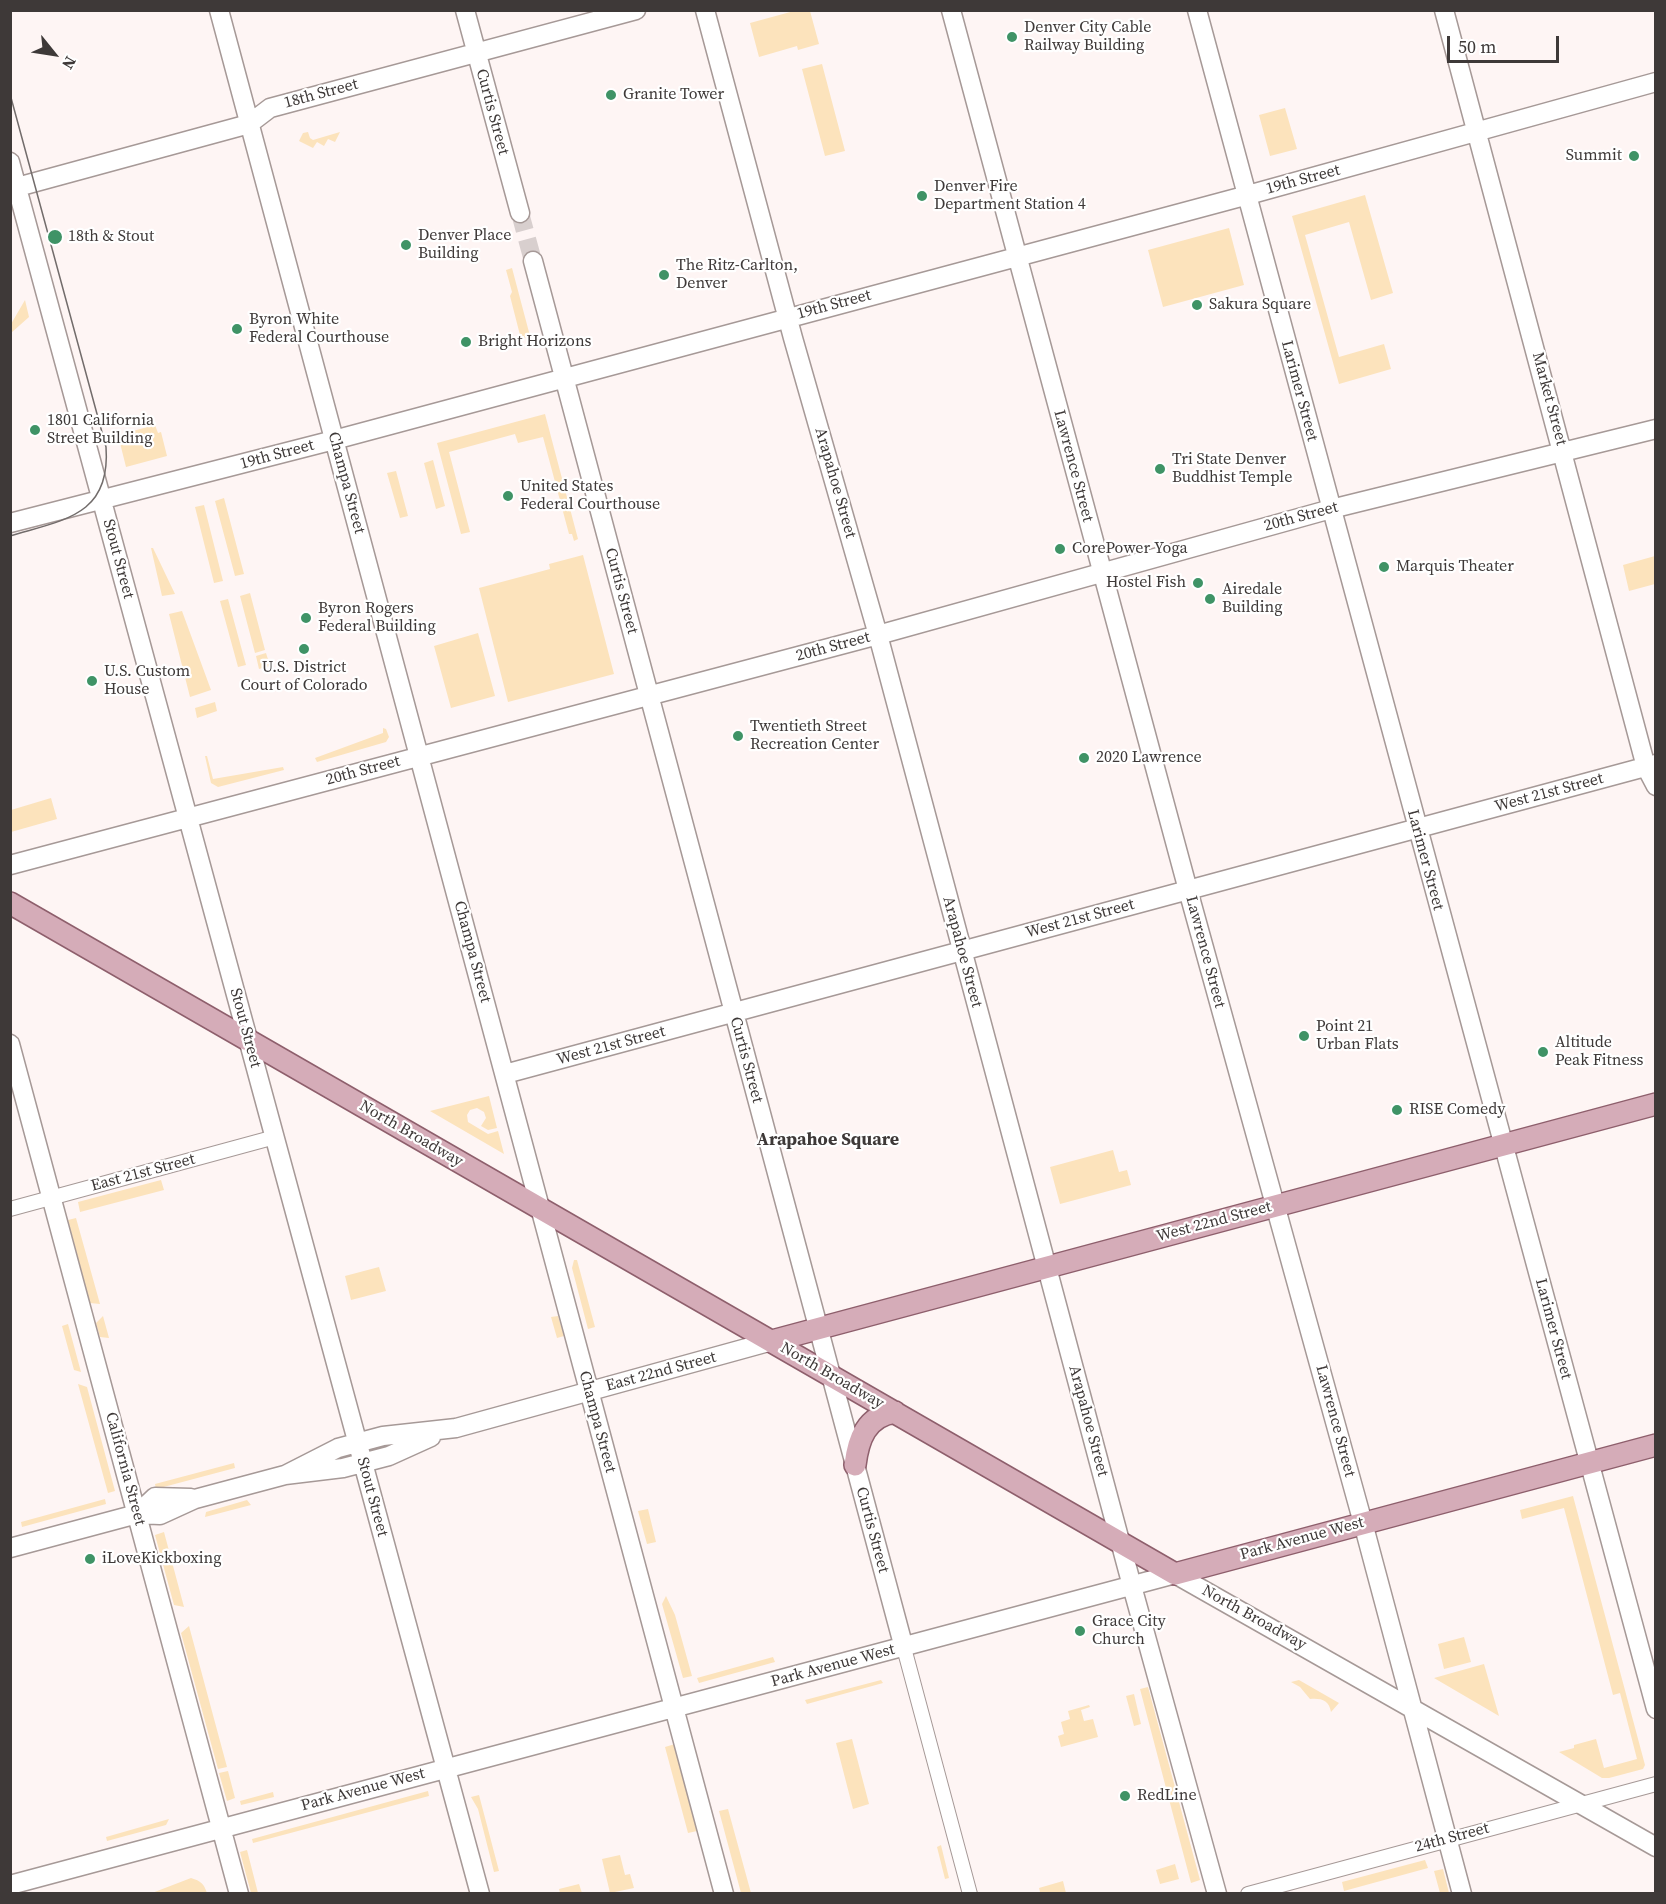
<!DOCTYPE html>
<html>
<head>
<meta charset="utf-8">
<style>
	body { margin:0 }
	#map { position:relative; width:1666px; height:1904px; overflow:hidden; background:#fef5f4; font-family:"Source Serif 4",serif }
	canvas { display:block }
	.frame { position:absolute; inset:0; border:12px solid #3e3938; pointer-events:none }
	.north { position:absolute; left:24px; top:24px; width:60px; height:60px; -webkit-text-stroke:4px #fff; paint-order:stroke; rotate:120deg; font-size:16px; font-weight:700; line-height:24px; text-align:center; color:#3e3938 }
	.north::after { content:''; display:block; margin:auto; width:21px; height:27px; background:#3e3938; clip-path:polygon(50% 0,100% 100%,50% 72%,0 100%) }
	.scale { position:absolute; left:1447px; top:36px; width:112px; height:27px; box-sizing:border-box; border:3px solid #3e3938; border-top:0; padding-left:8px; font-size:18px; line-height:21px; white-space:nowrap; color:#3e3938; -webkit-text-stroke:4px #fff; paint-order:stroke }
</style>
</head>
<body>
<div id="map">
<canvas width="1666" height="1904"></canvas>
<div class="frame"></div>
<div class="north">N</div>
<div class="scale">50 m</div>
</div>
<script>
const ctx = document.querySelector('canvas').getContext('2d');
ctx.lineJoin = 'round';
function paint(path, color) {
  ctx.fillStyle = color;
  ctx.fill(path, 'evenodd');
}
function stroke(path, color, width, dash) {
  ctx.strokeStyle = color;
  ctx.lineWidth = width;
  ctx.lineCap = dash ? 'butt' : 'round';
  ctx.setLineDash(dash || []);
  ctx.stroke(path);
}
function label(font, color, halo, rows, align = 'center') {
  ctx.font = font + ' "Source Serif 4",serif';
  ctx.lineWidth = 4.5;
  ctx.setLineDash([]);
  ctx.textBaseline = 'middle';
  ctx.strokeStyle = halo;
  ctx.fillStyle = color;
  for (const [text, x, y, turn = 0] of rows) {
    ctx.save();
    ctx.translate(x, y);
    ctx.rotate((+turn || 0) * Math.PI / 180);
    ctx.textAlign = isNaN(turn) ? turn : align;
    if (halo) ctx.strokeText(text, 0, 0);
    ctx.fillText(text, 0, 0);
    ctx.restore();
  }
}
paint(new Path2D(`
	M794,11h16l9,33 -21,6 -1,-4 -38,11 -9,-34z
	M822,64l23,87 -20,5 -23,-87z
	M1285,108l12,41 -27,7 -11,-41z
	M308,132l2,6 3,2 27,-8 -5,10 -7,-3 -4,7 -7,-4 -4,6 -14,-7 4,-8z
	M1365,195l28,98 -22,7 -22,-78 -44,13 34,122 45,-13 7,25 -52,15 -47,-168z
	M1229,228l15,57 -81,22 -15,-57z
	M512,268l18,68 -9,3 -11,-43 2,-4 -6,-22z
	M25,300l4,17 -18,16v-9z
	M545,414l33,125 -4,2 -2,-7h-3l-26,-97 -25,6 -3,-9 -66,18 21,80 -9,2 -24,-91z
	M155,425l3,8 3,-1 6,24 -41,11 -8,-32z
	M433,460l12,46 -9,3 -12,-46z
	M396,471l12,45 -8,2 -13,-45z
	M224,498l20,76 -9,2 -20,-75z
	M204,505l19,76 -9,2 -19,-76z
	M151,548h2l22,46 -13,2z
	M583,555l31,119 -106,28 -29,-114 71,-19 -1,-5z
	M1655,556v28l-26,7 -6,-26z
	M250,593l15,57 -10,3 -15,-57z
	M228,599l18,66 -8,2 -18,-66z
	M182,611l29,79 -21,7 -21,-83z
	M478,633l17,63 -44,12 -17,-62z
	M266,653l4,13 -11,3 -3,-13z
	M215,702l2,9 -20,7 -2,-10z
	M383,728l3,1 3,8 -3,5 -69,20 -2,-4 68,-25z
	M205,756h2l6,23 70,-12 1,3 -66,17 -7,-4z
	M51,798l6,21 -46,13v-22z
	M489,1096l8,32 -9,2 -7,-4 5,-8 -2,-6 -7,-4 -7,2 -3,5 1,7 20,12 10,-3 6,23 -74,-43z
	M1113,1150l6,22 8,-2 4,15 -71,19 -10,-37z
	M161,1180l3,10 -84,22 -2,-10z
	M76,1218l24,86 -10,-1 -22,-83z
	M574,1260h3l18,67 -7,2 -16,-61z
	M379,1267l7,24 -35,9 -6,-24z
	M103,1316l6,22 -9,-1 -4,-14z
	M558,1316l6,20 -7,2 -6,-21z
	M68,1324l13,48 -7,-2 -12,-44z
	M78,1384l9,3 28,104 -7,2z
	M234,1463l1,5 -79,21 -1,-5z
	M1573,1496l72,269 -2,4 -34,9h-7l-43,-26 15,-4v-3l22,-6 8,29 33,-9 -17,-66 -7,2 -49,-187 -42,11 -2,-9z
	M105,1499l1,5 -84,23 -1,-5z
	M247,1500l4,5 -46,12 1,-5z
	M648,1509l8,33 -9,2 -9,-33z
	M164,1532l20,75 -10,-2 -19,-70z
	M666,1596l9,19 17,61 -9,2 -21,-74z
	M189,1626l38,141 -9,2 -37,-136z
	M1464,1637l7,25 -27,7 -6,-25z
	M773,1657l2,5 -76,21 -2,-5z
	M1484,1664l15,52 -65,-38z
	M881,1680l2,3 -76,21 -2,-4z
	M1299,1680l40,23 -8,9c-2,-12 -10,-14 -21,-13l-10,-12 -9,-5z
	M1148,1687l52,193 -9,3 -51,-194z
	M1134,1694l7,30 -7,2 -8,-30z
	M1089,1705l1,2 -9,3 3,11 9,-2 5,18 -37,10 -3,-11 6,-2 -3,-12 9,-3 -2,-8z
	M852,1739l17,65 -16,5 -17,-66z
	M675,1744l22,87 -9,2 -23,-86z
	M228,1771l7,27 -8,3 -8,-28z
	M428,1791l1,5 -176,47 -1,-4z
	M273,1792l1,5 -33,8 -1,-4z
	M479,1795l20,76 -5,1 -16,-63 -7,-12z
	M728,1809l23,84h-10l-22,-82z
	M169,1819l-3,6 -59,16 -1,-4z
	M941,1845l8,33 -4,1 -8,-32z
	M247,1850l11,43h-7l-11,-41z
	M620,1855l5,20 5,-1 4,14 -24,5 -8,-34z
	M1425,1860l3,8 -84,23 -2,-9z
	M1175,1864l4,15 -19,5 -4,-14z
	M1443,1869l6,24h-9l-6,-22z
	M191,1878c10,3 13,6 16,15h-55z
	M1063,1881l3,12 -26,-1 -1,-4z
	M579,1884l3,9h-22l-1,-4z`), '#fce3bc');
stroke(new Path2D(`
	M520,213l13,48`), '#d8cfce', 18, [18, 9]);
const street = new Path2D(`
	M10,1209l265,-72
	M904,1648l66,246
	M1248,1894l408,-110`);
const secondary = new Path2D(`
	M219,10l505,1884
	M465,10l55,203
	M705,10l88,328 85,297 254,951 85,308
	M951,10l237,880 175,633 99,371
	M1197,10l459,1699
	M1444,10l202,757 10,19
	M10,162l470,1732
	M10,189l239,-65 21,-16 366,-98
	M533,261l371,1387
	M10,523l324,-83 914,-245 408,-113
	M10,865l868,-230 453,-126 325,-80
	M10,1044l229,850
	M505,1074l1151,-310
	M285,1475l53,-27 45,-12 73,-8 316,-87
	M137,1514l18,-17 36,1
	M10,1548l127,-34 23,1 35,-16 90,-24 58,-7 46,-12 42,-19
	M10,1885c388,-106 777,-207 1165,-311l481,273`);
const primary = new Path2D(`
	M10,903l1165,671 481,-129
	M772,1341l884,-237
	M855,1465c3,-25 11,-49 40,-53`);
stroke(street, '#a69997', 16);
stroke(secondary, '#a69997', 21);
stroke(primary, '#8e5f6c', 24);
stroke(street, '#fff', 14);
stroke(secondary, '#fff', 18);
stroke(primary, '#d5acb8', 21);
stroke(new Path2D(`
	M10,94l96,353c5,69 -43,73 -96,89`), '#726c6b', 1.5);
for (const [x, y, r, color] of [
	[1012,37,6,"#3f9366"],
	[611,95,6,"#3f9366"],
	[1634,156,6,"#3f9366"],
	[922,196,6,"#3f9366"],
	[55,237,8,"#3f9366"],
	[406,245,6,"#3f9366"],
	[664,275,6,"#3f9366"],
	[1197,305,6,"#3f9366"],
	[237,329,6,"#3f9366"],
	[466,342,6,"#3f9366"],
	[35,430,6,"#3f9366"],
	[1160,469,6,"#3f9366"],
	[508,496,6,"#3f9366"],
	[1060,549,6,"#3f9366"],
	[1384,567,6,"#3f9366"],
	[1198,583,6,"#3f9366"],
	[1210,599,6,"#3f9366"],
	[306,618,6,"#3f9366"],
	[304,649,6,"#3f9366"],
	[92,681,6,"#3f9366"],
	[738,736,6,"#3f9366"],
	[1084,758,6,"#3f9366"],
	[1304,1036,6,"#3f9366"],
	[1543,1052,6,"#3f9366"],
	[1397,1110,6,"#3f9366"],
	[90,1559,6,"#3f9366"],
	[1080,1631,6,"#3f9366"],
	[1125,1796,6,"#3f9366"]
]) {
  const dot = new Path2D();
  dot.arc(x, y, r, 0, 2 * Math.PI);
  ctx.fillStyle = color;
  ctx.fill(dot);
  stroke(dot, '#fff', 2);
}
label('16px', '#3e3938', '#fff', [
	["Denver City Cable",1024,28],
	["Railway Building",1024,46],
	["Granite Tower",623,95],
	["Summit",1622,156,"right"],
	["Denver Fire",934,187],
	["Department Station 4",934,205],
	["Denver Place",418,236],
	["Building",418,254],
	["18th & Stout",68,237],
	["The Ritz-Carlton,",676,266],
	["Denver",676,284],
	["Sakura Square",1209,305],
	["Byron White",249,320],
	["Federal Courthouse",249,338],
	["Bright Horizons",478,342],
	["1801 California",47,421],
	["Street Building",47,439],
	["Tri State Denver",1172,460],
	["Buddhist Temple",1172,478],
	["United States",520,487],
	["Federal Courthouse",520,505],
	["CorePower Yoga",1072,549],
	["Marquis Theater",1396,567],
	["Hostel Fish",1186,583,"right"],
	["Airedale",1222,590],
	["Building",1222,608],
	["Byron Rogers",318,609],
	["Federal Building",318,627],
	["U.S. District",304,668,"center"],
	["Court of Colorado",304,686,"center"],
	["U.S. Custom",104,672],
	["House",104,690],
	["Twentieth Street",750,727],
	["Recreation Center",750,745],
	["2020 Lawrence",1096,758],
	["Point 21",1316,1027],
	["Urban Flats",1316,1045],
	["Altitude",1555,1043],
	["Peak Fitness",1555,1061],
	["RISE Comedy",1409,1110],
	["iLoveKickboxing",102,1559],
	["Grace City",1092,1622],
	["Church",1092,1640],
	["RedLine",1137,1796]
], 'left');
label('16px', '#3e3938', '#fff', [
	["18th Street",321,94,-15],
	["Curtis Street",492,112,75],
	["19th Street",1303,180,-15],
	["19th Street",834,305,-15],
	["Larimer Street",1299,391,75],
	["Market Street",1549,399,75],
	["19th Street",277,455,-15],
	["Lawrence Street",1073,466,75],
	["Champa Street",346,483,75],
	["Arapahoe Street",835,483,74],
	["20th Street",1301,517,-15],
	["Stout Street",118,559,75],
	["Curtis Street",621,591,75],
	["20th Street",833,647,-15],
	["20th Street",363,771,-15],
	["West 21st Street",1549,793,-15],
	["Larimer Street",1425,860,75],
	["West 21st Street",1080,919,-15],
	["Champa Street",472,952,75],
	["Arapahoe Street",962,952,75],
	["Lawrence Street",1205,952,75],
	["Stout Street",245,1028,75],
	["West 21st Street",611,1046,-15],
	["Curtis Street",746,1060,75],
	["North Broadway",411,1134,30],
	["East 21st Street",143,1173,-15],
	["West 22nd Street",1214,1222,-15],
	["Larimer Street",1553,1329,75],
	["East 22nd Street",661,1372,-15],
	["North Broadway",832,1376,30],
	["Arapahoe Street",1088,1421,75],
	["Lawrence Street",1335,1421,75],
	["Champa Street",597,1422,75],
	["California Street",125,1469,75],
	["Stout Street",372,1497,75],
	["Curtis Street",872,1530,75],
	["Park Avenue West",1302,1539,-15],
	["North Broadway",1254,1618,29],
	["Park Avenue West",833,1666,-15],
	["Park Avenue West",363,1790,-15],
	["24th Street",1452,1838,-15]
]);
label('bold 18px', '#3e3938', '#fff', [
	["Arapahoe Square",828,1140]
]);
</script>
</body>
</html>
